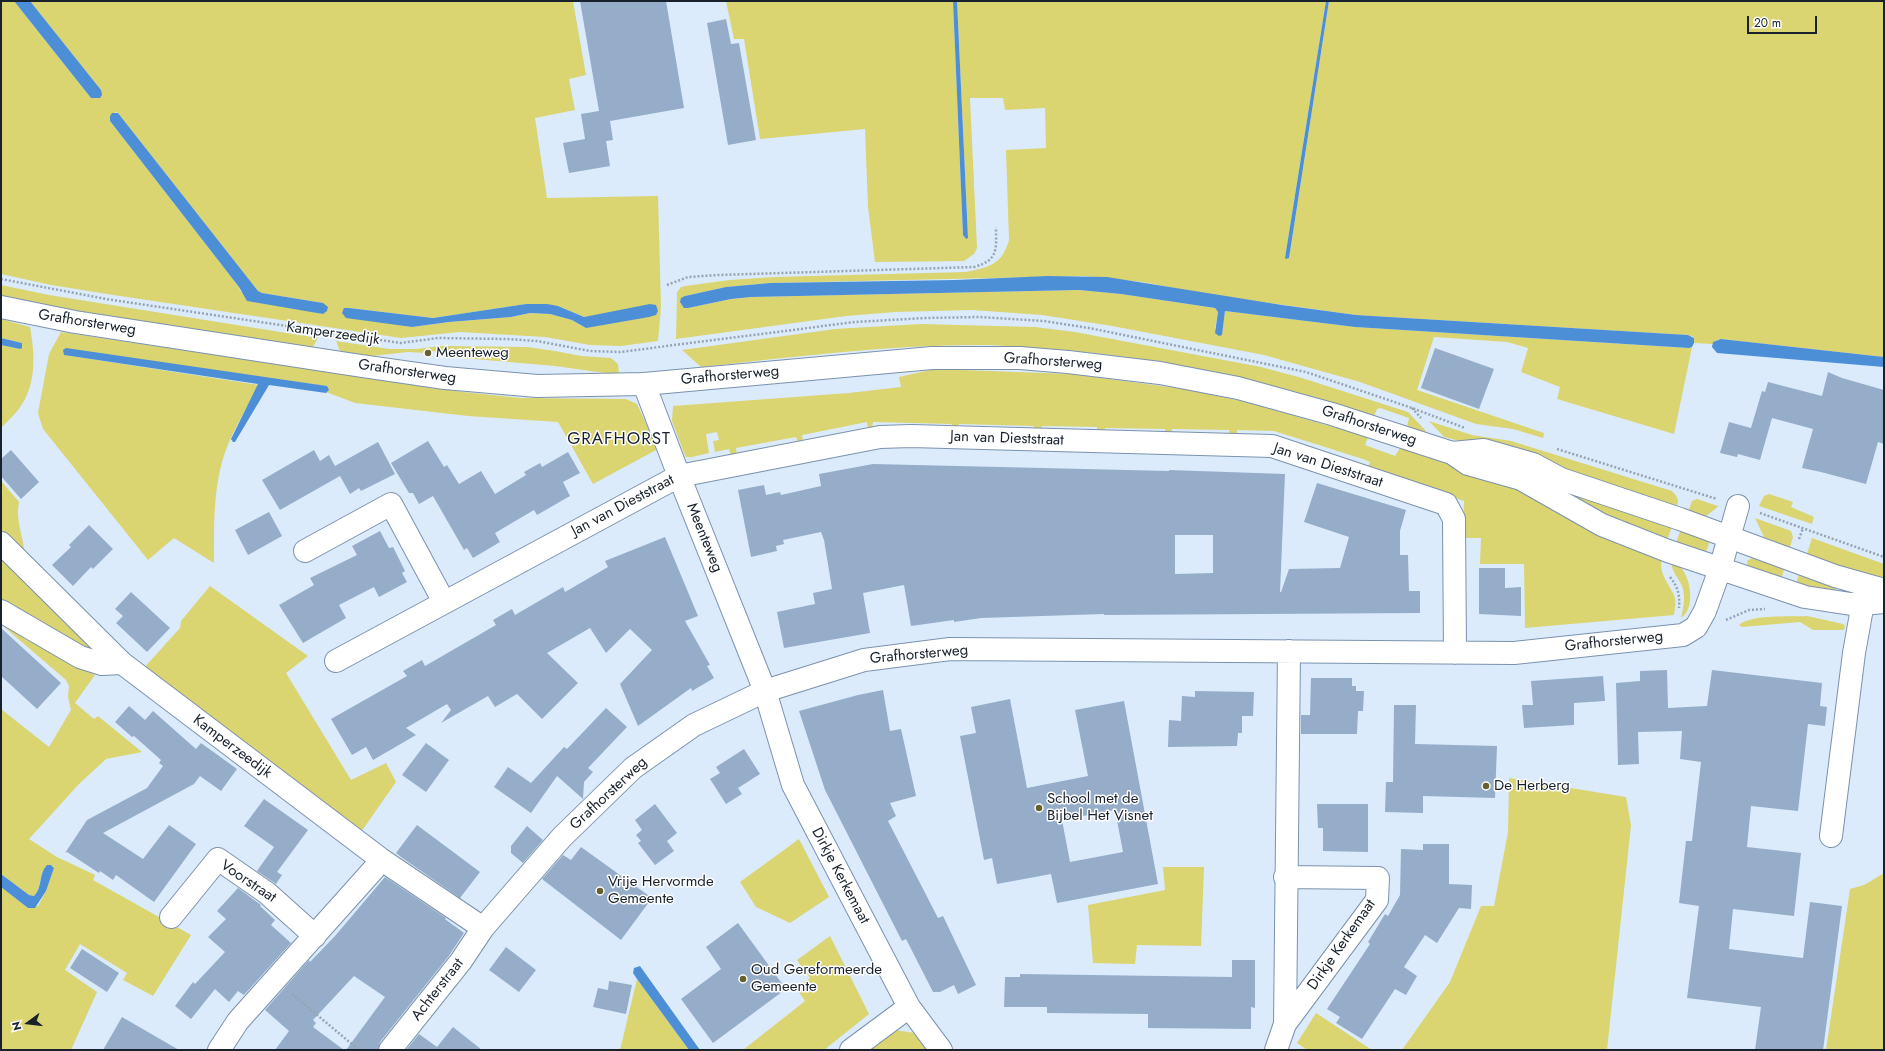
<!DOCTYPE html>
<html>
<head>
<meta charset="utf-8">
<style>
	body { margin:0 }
	#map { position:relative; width:1885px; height:1051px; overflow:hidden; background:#dbebfc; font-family:Jost,sans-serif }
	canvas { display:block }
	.frame { position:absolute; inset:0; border:2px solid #18212c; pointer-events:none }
	.north { position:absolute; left:8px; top:1003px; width:40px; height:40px; -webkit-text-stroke:3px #fff; paint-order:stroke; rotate:255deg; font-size:11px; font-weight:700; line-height:16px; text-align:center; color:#18212c }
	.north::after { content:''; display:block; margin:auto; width:14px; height:18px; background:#18212c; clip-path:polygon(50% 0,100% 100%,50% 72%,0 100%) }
	.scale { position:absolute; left:1747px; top:16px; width:70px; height:18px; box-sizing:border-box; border:2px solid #18212c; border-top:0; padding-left:5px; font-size:12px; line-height:14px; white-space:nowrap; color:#18212c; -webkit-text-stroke:3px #fff; paint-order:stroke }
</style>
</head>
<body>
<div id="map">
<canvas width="1885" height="1051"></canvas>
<div class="frame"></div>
<div class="north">N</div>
<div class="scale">20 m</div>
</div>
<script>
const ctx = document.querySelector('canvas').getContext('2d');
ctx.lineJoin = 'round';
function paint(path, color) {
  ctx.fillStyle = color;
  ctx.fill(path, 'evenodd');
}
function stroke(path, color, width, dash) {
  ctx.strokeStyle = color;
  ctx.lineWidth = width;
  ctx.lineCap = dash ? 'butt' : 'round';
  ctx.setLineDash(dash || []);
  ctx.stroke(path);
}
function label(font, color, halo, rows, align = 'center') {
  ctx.font = font + ' Jost,sans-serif';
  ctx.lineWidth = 3;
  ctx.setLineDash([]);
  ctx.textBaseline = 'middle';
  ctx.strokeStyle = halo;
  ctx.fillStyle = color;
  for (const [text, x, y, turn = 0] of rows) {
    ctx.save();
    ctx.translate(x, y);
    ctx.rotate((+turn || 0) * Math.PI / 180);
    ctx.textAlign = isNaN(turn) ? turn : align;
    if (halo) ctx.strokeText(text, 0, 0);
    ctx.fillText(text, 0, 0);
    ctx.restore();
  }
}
paint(new Path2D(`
	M1,1h13l77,97 10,-8 -71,-89h543l13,74 -17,4 6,31 -40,8 12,80 111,-2 3,111 -3,34 -37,5 -31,-1 -45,-8 -85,-5 -59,6 -294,-44 -56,-9 -50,-11zM116,112l2,1 140,178 4,2 61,10 -1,11 -82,-23 -1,-4 -129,-166v-5zM526,304l32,2 26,11 33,-5 -31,16 -14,-8 -22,-6 -20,-1 -19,4 -62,5 -37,5 -63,-19 84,10z
	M726,1h227l10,234 3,4 2,-1 -11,-237h369l-41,257 1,1 3,-1 40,-257h555v356l-163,-18 -8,3v2l-19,-1v-6l-6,-2 -332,-20 -151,-21 -63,-12 -58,-6 -314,7 -44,4 -41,9 3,12 43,-9 20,-2 328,-7 42,4 94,14 3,4 -3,17 7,5 3,-23 130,16 334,21 3,-1 -18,87 -117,-35 3,-12 -39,-15 7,-24 -21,-6 -73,-5 -17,53 127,43 -1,5 -30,-9 -37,-5 -116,-42 -96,-27 -152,-29 -70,-11 -70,-5 -77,2 -49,4 -170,23 1,-47 4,-5 4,-1 45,-6 44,-3 192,-5c23,-5 36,-7 43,-32l-3,-90 40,-2 -1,-40 -40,2 -2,-12h-33l7,150 -3,6 -10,7 -89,1 -7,-55 -3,-78 -105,10 -16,-100h-10z
	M1,285l48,10 269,43 -5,9 -268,-41 -44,-11z
	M1,319l29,8c5,28 7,59 -12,83 -5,6 -11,12 -17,18v-83l19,4 2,-6 -21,-5z
	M921,324l114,3 40,5 186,35 41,11 106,34 18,19 -2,2 -17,-6 2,-9 -29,-10 -3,1 -3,7c-110,-37 -222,-61 -338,-68 -18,-1 -37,-3 -55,-3 -94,0 -187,12 -280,22l-19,-17 153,-21z
	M61,332l402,60 58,6 105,1 11,5 21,45 -65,35 -35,-62 -90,-6 -113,-13 -29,-11 1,-6 -72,-10 -191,-21 195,30c-13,25 -30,51 -37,77 -9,33 -8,67 -8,101l-40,-25 -26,22 -105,-131 -5,-16 11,-59z
	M336,341l53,8h28l23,-3 87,1 28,4 26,5 30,2 7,6 1,9 -7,1 -57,-8 -104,-9 1,-3 -27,-4v3l-17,-1 -36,4 -32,-5z
	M935,369l137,5 112,15 62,13 122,35 -3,8 30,11 5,-8 68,23 39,10 156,74c-6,16 4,26 10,38 4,7 2,15 1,22l-149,13 -1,-64h-44l1,-26h-18l1,-37 -96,-34 2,-5 -7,-3 -89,-28 -37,-1v7h-8v-7l-57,-1v7l-7,-1v-6l-60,-1 -1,6h-7v-7l-55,-1 -1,7 -6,-1 -1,-6 -75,-2 -1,6 -6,1v-7l-79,-2 -1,7h-4l-1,-7 -65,13 1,6 -5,2 -2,-6 -60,11 1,7 -6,1 -2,-7 -14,3 -2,-11 6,-1 -2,-8 -11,2 3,19 -17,4h-6l-2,-4 -12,-32 1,-15 176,-13 52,-6 -2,-10z
	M1429,421l43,14 39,6 161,50c7,7 7,10 4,20l-208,-68 -24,-6z
	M1,481l18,21c-4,19 5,36 6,54l-24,-26z
	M1563,485l110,39 -7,19 -23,-8 -82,-43z
	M1769,494l24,8 -2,5 23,10 -2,7 -53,-18 5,-10z
	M1697,499l21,7h1l-18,14 -14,-5 5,-14z
	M1755,518l36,13 2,6 -4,14 -22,-8z
	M1682,526l24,12 3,5 -2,7 -5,2 -27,-6z
	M1812,538l72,26v15l-78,-22z
	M1,557l95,92 -1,3 -94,-49z
	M1754,557l32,6 -6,20 -32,-15 -1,-7z
	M1671,561c19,4 27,47 10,57 2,-10 5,-21 1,-32 -4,-9 -10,-13 -11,-25z
	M1801,568l29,14 7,9 -42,-4z
	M210,586l98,70 -22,17 65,107 35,-17 10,19 -35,50 -219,-162 38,-42 1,-7z
	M1807,616l36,8 2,2 -1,4h-31l-13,-8 -58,5 -3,-2c12,-11 52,-8 68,-9z
	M3,623l24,17 68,35 -20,28 19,16 4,-3 44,36 -36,7 -27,25 -50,55 28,18 38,18 -2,5 98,55 -38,61 -30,-16 4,-7 -47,-29 -15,26 32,22 -26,58h-70v-163l27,21 10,-2 8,-15 8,-23 -3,-3h-3c-11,10 -5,22 -14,31l-5,-1 -28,-21v-165l48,38 22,-37 -3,-13 1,-11 -3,-6 -64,-55z
	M1509,778l117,19 5,28 -24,225h-205l48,-68 31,-76h13l14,-74z
	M799,839l30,58 -39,26 -34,-16 -16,-25z
	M1163,867h41l-3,79 -64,-1 -2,19 -42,-1 -5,-58 77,-15z
	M1884,873v177h-58l24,-161 14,-4z
	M830,936l39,78 -45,36h-81l62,-49 -9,-13 14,-10 -13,-18z
	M637,979l52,71h-69z
	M1316,1013l56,37h-65l-10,-7z
	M894,1030l21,3 11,13v4h-58z`), '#dad471');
paint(new Path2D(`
	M14,1h16l71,89 1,5 -2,3h-9z
	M953,1h4l11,237 -2,1 -3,-4z
	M1326,1h3l-40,257 -3,1 -1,-1z
	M112,113h6l140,178 4,2 61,10 5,4 -1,4 -4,3 -76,-13 -8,-14 -129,-166v-5z
	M1048,276l59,1 175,28 74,10 332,20 6,3v5l-2,4 -3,1 -334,-21 -130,-16 -3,24 -3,1 -4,-3 3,-21 -3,-4 -94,-14 -42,-4 -328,7 -20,2 -43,9h-4l-4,-6 1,-4 4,-2 41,-9 44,-4 185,-3z
	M526,304h21l11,2 26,11 66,-13 6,1 2,6 -2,4 -7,2 -63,11 -14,-8 -22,-6 -20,-1 -19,4 -62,5 -37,5 -66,-9 -4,-5 2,-5h5l84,10z
	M1,338l21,5v5l-2,1 -19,-4z
	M1721,339l163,18v10l-167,-14 -5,-6 1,-5z
	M66,348l261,38 2,4 -3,3 -57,-8 -34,57h-2l-2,-3 2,-4 25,-51 -194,-29 -1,-5z
	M47,865h4l3,3 -8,23 -11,17h-7l-27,-21v-13l28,21 5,1c9,-9 4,-21 13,-31z
	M640,966l60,84h-11l-52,-71 -4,-6 1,-5z`), '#4d8fd6');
paint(new Path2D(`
	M580,1h86l18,107 -74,13 3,19 -7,1 4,25 -41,7 -6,-30 22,-4 -4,-25 18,-3z
	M726,19l5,25 8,-1 17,97 -28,5 -21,-122z
	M1435,348l59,21 -15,40 -58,-21z
	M1828,372l14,6 42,12v54l-6,-2 -12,42 -45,-12 -19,-4 11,-39 -41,-11 -12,42 -22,-6 -1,3 -17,-4 9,-31 22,6 11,-37 3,1 3,-10 54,14z
	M428,441l16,26 3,-2 12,19 22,-13 14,23 31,-19 -2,-3 16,-9 2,4 26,-15 12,21 -17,9 7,14 -33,19 -3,-5 -39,23 5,9 -27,16 -6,-10 -3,2 -31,-54 -14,8 -6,-11h-4l-18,-30z
	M378,442l17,32 -34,17 -2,-3 -9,6 -10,-18 -60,34 -18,-30 52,-30 6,11 9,-6 6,11z
	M11,450l28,32 -18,17 -20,-23v-17z
	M873,464l296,7v-1l116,4 -5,118h1l8,-23 51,-1 9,-31 -45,-15 13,-39 89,27 -6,21v24h8l1,36h11v22l-316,2v-1l-123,4 -27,4v-2l-43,6 -7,-41 -41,8 7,40 -86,15 -7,-36 38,-8 -2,-11 19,-4 -8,-49 -3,-8 -38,8 1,4 -8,2 1,5 -26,6 -13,-67 26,-5 2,10 14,-3 1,3 40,-9 -2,-12zM1175,535h38v38l-38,1z
	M269,512l13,24 -34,19 -13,-25z
	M89,525l24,24 -20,20 -2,-2 -18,19 -21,-21 19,-18 -2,-2z
	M380,531l9,17 4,-1 12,24 -3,2 5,9 -28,15 -5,-10 -35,18 7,13 -43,25 -24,-38 35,-20 -4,-7 47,-23 -5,-9z
	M665,537l33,79 -13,5 25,44 -3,1 7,12 -22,13 -1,-3 -53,38 -18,-42 32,-34 -22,-21 -24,24 -16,-25 -43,25 31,30 -36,36 -25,-25 -22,13 -7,-11 -47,27 10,-13 -4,-6 -41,24 10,7 -43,25 -7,-13 -14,8 -21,-36 76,-43 -4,-5 19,-11 3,6 71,-41 -3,-5 19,-11 3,6 48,-28 2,5 43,-25 -3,-6z
	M1479,568h26v20l16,-1v29l-42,-2z
	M131,592l39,36 -23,24 -31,-29 7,-7 -8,-7z
	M1,628l60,55 -24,26 -36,-33z
	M1667,670l1,38 39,-2 5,-36 110,13 -2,23 7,1 -2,19 -17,-2 -10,87 -47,-5 -4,41 54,6 -7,63 -61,-7 -4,40 74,9 7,-56 32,4 -19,144h-68l6,-43 -74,-9 12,-92 -20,-3 7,-62h6l9,-79 -21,-3 2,-28 -44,1 1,32 -21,1 -2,-82 24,-2v-10z
	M1603,676l2,25 -31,2v22l-50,3 -2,-23h11l-2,-24z
	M1311,678h41v8h4v5h8l-1,20h-5l-1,23h-56v-19h9z
	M883,690l7,41 11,-2 15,67 -26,7 6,13 -8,5 50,97 5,-2 33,69 -18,9 -4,-9 -14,7h-7l-27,-53 -4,2 -77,-151 -26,-79 59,-16z
	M1195,691l59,1 -1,24h-11v17h-4l-1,13 -69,1 1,-27 12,1 1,-25 13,1z
	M1010,699l17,89 61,-12 -13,-66 49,-9 34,183 -101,19 -6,-29 -54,10 -5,-26 -8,2 -24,-124 16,-3 -5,-26zM1115,810l8,42 -53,10 -8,-42z
	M1394,705h22l-1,39 82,2 -2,52 -72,-2v17l-38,-1 1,-30h7z
	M129,706l16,14 8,-9 43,38 5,-6 36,26 -16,22 -21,-15 -6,8 -91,49 40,26 26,-34 27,19 -42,58 -38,-27 -3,5 -13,-9 -1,2 -32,-21 -2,1 22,-33 60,-32 16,-22 -4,-3 2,-3 -27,-24 -2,1 -17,-15z
	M606,708l21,19 -39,41 5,4 -9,10 -1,17 -26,-23 -26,37 -37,-26 14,-20 23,16 33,-36 3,2z
	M426,743l23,17 -23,32 -24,-17z
	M744,749l16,25 -22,14 4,6 -16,10 -16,-25 10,-6 -4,-6z
	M264,799l44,31 -31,42 5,3 -6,9 -19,-13 17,-24 -30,-21z
	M655,804l22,29 -10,8 7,10 -19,14 -17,-22 3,-2 -5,-6 6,-5 -7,-10z
	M1317,804h51v48l-45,-1v-23h-5z
	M417,825l63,47 -20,26 -59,-41 -5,-4z
	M527,826l16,14 -20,23 -12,-10v-7z
	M1423,844h26v40l23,1 -1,24 -12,-1 -22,35 -12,-8 -21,32 13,9 -11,19 -11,-6 -33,50 -26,-16 4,-6 -13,-8 43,-65 -2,-2 17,-28 3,2 12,-21 1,-46 22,1z
	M581,847l71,51 -31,42 -79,-61 21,-24 8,5z
	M385,877l61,41 -1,1 19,14 -16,24 -68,85 -2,8h-32l39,-53 -31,-21 -41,44 3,3 -3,4 31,23h-69l14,-19 -24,-21 44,-50 1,2 25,-26z
	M238,888l23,17 -1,1 15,14 -4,5 20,18 -47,52 -6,-4 -9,11 -14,-13 -24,30 -16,-13 18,-24 2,2 30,-32 -17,-15 18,-18 -9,-8z
	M738,923l48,66 -73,54 -32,-44 40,-30 -15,-22z
	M506,947l30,23 -17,22 -30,-22z
	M82,949l37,24 -12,19 -37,-24z
	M1232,960h23v48l-4,-1v22l-103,-1v-14l-101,-1v-6h-43l1,-30h15v-3l212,3z
	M609,981l23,4 -6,29 -33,-7 5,-19 10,2z
	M122,1017l57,33h-76z
	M453,1027l29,23h-76l13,-16 18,13z`), '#95adc9');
const minor = new Path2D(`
	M644,384l35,92 86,215 28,94 116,222 32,43
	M1,543l121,120 260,197 101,68
	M305,551l86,-47 53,98
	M1,611l79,46 22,7 20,-1
	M336,661l343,-185 201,-39 31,-1 361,10 174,58 8,15 1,134
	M1831,836l23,-183 12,-67
	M171,917l47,-58 49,34 48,43
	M1285,1024l4,-373
	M219,1050l19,-29 144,-161
	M390,1050l71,-89 22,-33 79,-91 71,-69 61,-43 71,-34 99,-31 86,-11 564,4 169,-18 13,-8 9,-16 15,-42 18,-63
	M851,1050l58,-43
	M1276,1050l9,-26 92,-124 1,-22 -93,-1`);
const major = new Path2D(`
	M1,307l74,15 280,43 90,13 92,8 107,-2 288,-26h88l48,4 92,11 78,15 94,26 120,39 16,11 53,15 81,46 66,26 137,46 46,7h12l21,-2
	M1452,453l32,-3 49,14 28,15 119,40 155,57 49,14`);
stroke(minor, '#7b92ad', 24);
stroke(major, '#7b92ad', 24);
stroke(new Path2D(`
	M1,279l105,20 295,44 37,-5 68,1 31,2 53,10 30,1 235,-30 70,-4 54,-1 65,4 45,7 217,44 106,36 53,20
	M667,285l21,-8 30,-2 256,-8c25,-7 22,-18 22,-40
	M1412,408l9,10
	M1557,449l160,50
	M1760,513l124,44
	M1799,539l4,-11
	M1670,577c8,10 10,18 9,31
	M1726,620l23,-10 16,-1
	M292,994l67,56`), '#96a4b2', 2.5, [2, 2]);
stroke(minor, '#fff', 22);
stroke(major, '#fff', 22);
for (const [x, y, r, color] of [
	[428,353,4,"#65612e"],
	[1486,786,4,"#65612e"],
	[1039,808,4,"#65612e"],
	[600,891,4,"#65612e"],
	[743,979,4,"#65612e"]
]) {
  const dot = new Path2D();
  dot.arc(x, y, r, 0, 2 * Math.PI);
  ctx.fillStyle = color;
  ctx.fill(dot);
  stroke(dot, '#fff', 1.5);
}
label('15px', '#18212c', '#fff', [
	["Grafhorsterweg",87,323,9],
	["Kamperzeedijk",333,334,8],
	["Grafhorsterweg",1053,362,4],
	["Grafhorsterweg",407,372,8],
	["Grafhorsterweg",730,376,-5],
	["Grafhorsterweg",1369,426,18],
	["Jan van Dieststraat",1007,439,2],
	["Jan van Dieststraat",1328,466,18],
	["Jan van Dieststraat",623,506,-28],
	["Meenteweg",704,538,68],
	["Grafhorsterweg",1614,642,-6],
	["Grafhorsterweg",919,655,-5],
	["Kamperzeedijk",232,747,37],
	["Grafhorsterweg",609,794,-43],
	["Dirkje Kerkemaat",840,876,62],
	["Voorstraat",248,882,34],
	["Dirkje Kerkemaat",1342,945,-55],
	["Achterstraat",438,990,-52]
]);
label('15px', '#18212c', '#fff', [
	["Meenteweg",436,353],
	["De Herberg",1494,786],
	["School met de",1047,799],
	["Bijbel Het Visnet",1047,816],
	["Vrije Hervormde",608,882],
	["Gemeente",608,899],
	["Oud Gereformeerde",751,970],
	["Gemeente",751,987]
], 'left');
ctx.letterSpacing = '1px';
label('17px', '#18212c', '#fff', [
	["GRAFHORST",619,440]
]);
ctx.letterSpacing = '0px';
</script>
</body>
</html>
